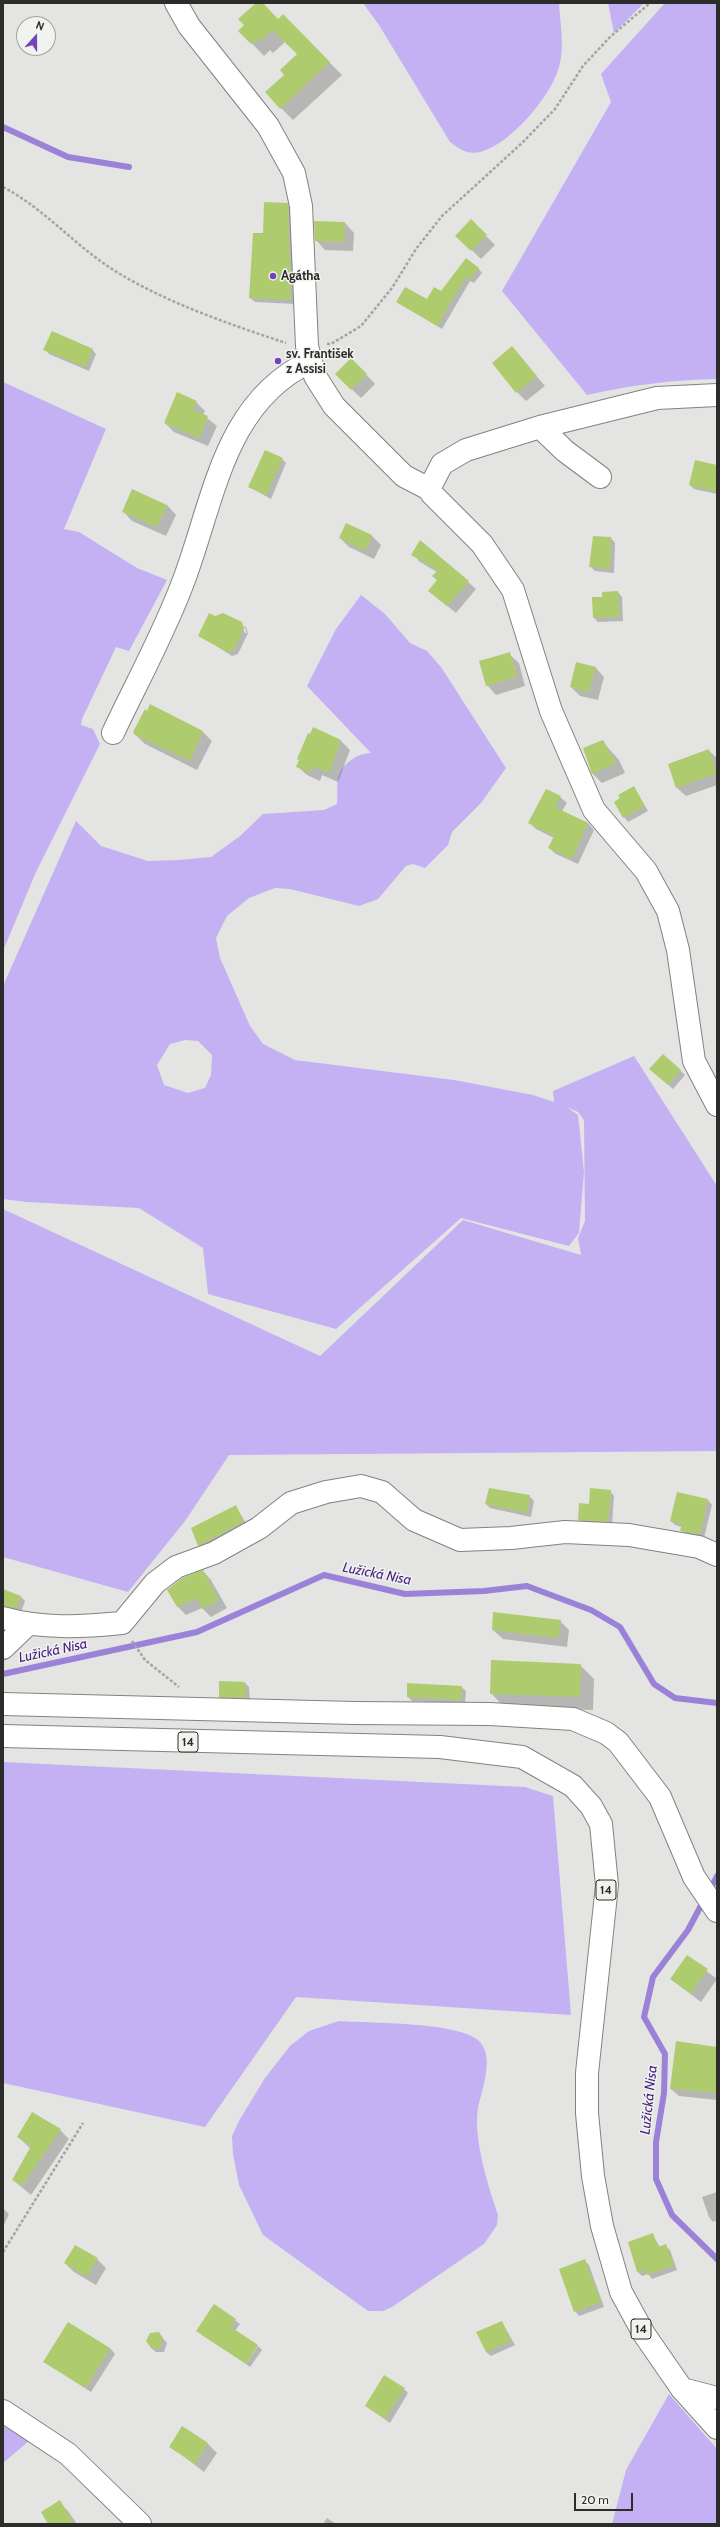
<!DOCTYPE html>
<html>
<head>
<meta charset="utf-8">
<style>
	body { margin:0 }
	#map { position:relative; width:720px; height:2527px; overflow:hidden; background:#e4e5e2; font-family:Cabin,sans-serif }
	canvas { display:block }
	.frame { position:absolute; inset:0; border:4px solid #2c2c2b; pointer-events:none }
	.north { position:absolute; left:16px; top:16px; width:40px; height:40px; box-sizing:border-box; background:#f1f3ef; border:1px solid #a2a3a1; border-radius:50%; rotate:21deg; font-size:11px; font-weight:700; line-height:16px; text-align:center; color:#2c2c2b }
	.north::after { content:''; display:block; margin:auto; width:14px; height:18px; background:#7044bc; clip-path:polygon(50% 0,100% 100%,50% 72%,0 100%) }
	.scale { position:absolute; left:574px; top:2493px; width:59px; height:18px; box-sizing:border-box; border:2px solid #2c2c2b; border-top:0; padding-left:5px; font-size:12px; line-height:14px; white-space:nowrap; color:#2c2c2b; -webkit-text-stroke:3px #f1f3ef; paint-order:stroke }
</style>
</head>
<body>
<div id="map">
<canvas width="720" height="2527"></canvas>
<div class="frame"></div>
<div class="north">N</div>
<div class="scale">20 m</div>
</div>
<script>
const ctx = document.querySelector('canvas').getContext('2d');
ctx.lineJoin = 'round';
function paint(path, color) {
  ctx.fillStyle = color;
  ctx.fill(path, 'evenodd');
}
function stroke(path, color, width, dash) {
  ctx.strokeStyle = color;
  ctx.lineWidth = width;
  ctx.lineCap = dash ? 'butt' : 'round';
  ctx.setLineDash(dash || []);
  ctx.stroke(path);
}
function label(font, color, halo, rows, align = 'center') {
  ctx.font = font + ' Cabin,sans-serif';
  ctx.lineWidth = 3;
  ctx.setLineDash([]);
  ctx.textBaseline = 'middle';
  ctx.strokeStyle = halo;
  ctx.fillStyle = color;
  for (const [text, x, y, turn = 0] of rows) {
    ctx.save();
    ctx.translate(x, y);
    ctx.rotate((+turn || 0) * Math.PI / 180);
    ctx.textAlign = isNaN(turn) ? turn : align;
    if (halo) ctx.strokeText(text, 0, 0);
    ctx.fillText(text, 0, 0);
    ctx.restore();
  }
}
paint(new Path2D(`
	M363,3h196c1,20 6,44 0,64 -8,29 -48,77 -79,85 -12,3 -21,-3 -30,-10l-71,-117z
	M608,3h36l-30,30z
	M665,3h52v376c-44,1 -87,6 -130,16l-85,-104 109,-189 -10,-28z
	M3,382l103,47 -42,100 15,3 58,36 30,12 -38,71 -13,-4 -34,72 -1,6 12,4 7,15 -64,128 -33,79z
	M361,595l24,19 25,29 17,8 14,16 65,101 -25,35 -29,29 -4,13 -23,23 -12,-4 -7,2 -28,33 -19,7 -69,-17 -15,-1 -26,10 -22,18 -11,22 4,20 30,68 13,18 32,16 159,20 79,15 21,7 -1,-11 81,-35 83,130v265l-488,4 -44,66 -57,71 -125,-35v-348l317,147 143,-136 118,35 -3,-17 7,-17 -1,-101 -6,-8 -11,-5 11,8 6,57 -5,61 -10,13 -108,-28 -125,111 -128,-35 -5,-46 -64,-40 -113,-6 -23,-3v-213l73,-165 25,25 47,15 31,-1 32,-3 29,-21 23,-22 61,-4 13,-6c1,-8 -1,-21 2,-29 5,-13 20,-22 32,-22l-64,-67 29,-57zM185,1040l13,1 14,14 -1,20 -6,13 -17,5 -24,-8 -7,-20 13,-21z
	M3,1762l522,25 28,9 18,219 -275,-18 -91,130 -202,-44z
	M339,2021c28,2 122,1 140,20 16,16 3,48 -1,67 -5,31 10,77 20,107l-1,10 -13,19 -92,63 -9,4h-15l-105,-76 -24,-50 -6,-31 -1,-18 8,-17 25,-41 25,-32 19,-15z
	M669,2394l48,55v75h-105l14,-54z
	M3,2426l26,15 -26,22z`), '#c3b1f4');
paint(new Path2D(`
	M257,3h4l17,17 5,-4 59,59 -49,45 -12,-12 4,-33 13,-21 -13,-12 -12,11 -3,-3 -6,6 -24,-25 5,-6z
	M287,204l4,4 4,96 -40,-2 -5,-4 14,-64z
	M471,221l24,24 -14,14 -24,-23z
	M345,223l9,10 -1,18 -28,-1 -9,-10z
	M478,268l4,5 -8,10 -4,-2 -28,48 -44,-27 29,-2z
	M512,348l33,38 -19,15 -9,-9z
	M45,349h47l4,5 -7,17 -40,-17z
	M351,359l24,25 -14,14 -25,-24z
	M196,402l9,9 -2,4 14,11 -9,20 -34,-14 -9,-9z
	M282,459l4,4 -15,36 -22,-12z
	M717,466v28l-23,-5 -4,-4z
	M167,505l9,10 -10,21 -34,-15 -9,-10z
	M372,536l9,9 -7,14 -25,-12 -9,-9z
	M611,538l4,5 -1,30 -19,-2 -4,-4z
	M413,554l55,28 8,7 -20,24 -27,-22 9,-10 -5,-5 4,-4 -17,-10z
	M618,592l4,5 1,24 -25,1 -4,-4 9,-20z
	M209,614l6,3 8,-3 18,9 4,10h2l-3,-7 2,1 2,6 -10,21 -6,2 -33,-21z
	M509,654l10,9 6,23 -29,9 -9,-10z
	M595,667l9,10 -6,23 -18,-4 -9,-9z
	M150,706l53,26 9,9 -15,29 -52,-26 -9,-9z
	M313,729l28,12 9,9 -12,32 -16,-7 -2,6 -13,-6 -10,-9 3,-5 -2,-2z
	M602,741l17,19 6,13 -23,10 -9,-9 -8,-25z
	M709,751l8,7v27l-31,11 -10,-9z
	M634,788l14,23 -20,11 -4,-5z
	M560,797l7,6 -5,8 26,12 6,7 -16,34 -22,-10 -7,-6 5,-10 -18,-9 -6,-6z
	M663,1055l22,20 -12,14 -18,-16z
	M610,1491l4,5 -2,29 -29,-1 -4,-4z
	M677,1493l31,7 4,5 -8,33 -18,-3 -4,-5v-3l-7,-2 -4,-4z
	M529,1496l5,5 -3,16 -41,-9 -4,-4z
	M236,1507l12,19 -45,23 -4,-4z
	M203,1571l8,9 16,28 -16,9 -9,-9 -16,7 -8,-8 -10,-17z
	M3,1590l18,7 4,4 -4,11 -18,-3z
	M560,1621l9,9 -2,17 -64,-8 -10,-9z
	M580,1665l14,14 -1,31 -89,-3 -13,-14z
	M245,1683l4,4 1,15 -26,-1 -4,-4z
	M461,1687l5,4 -1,13 -53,-3 -4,-4z
	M687,1956l30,23 -16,23 -30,-23z
	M717,2047v53l-38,-4 -8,-7z
	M60,2130l9,9 -38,56 -18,-15 18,-31 -13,-12z
	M717,2192v28l-4,2 -4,-5 -7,-20z
	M3,2208l6,6 -6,13z
	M652,2234l8,13 5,-1 5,4 7,20 -25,9 -4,-5 -6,2 -4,-4 -9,-30z
	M97,2259l9,9 -10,17 -22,-13 -9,-9z
	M585,2261l4,4 15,42 -25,9 -4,-5z
	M215,2305l25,19 -5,7 22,14 -12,18 -43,-28z
	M502,2322l13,23 -24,11 -5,-4z
	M159,2334l8,9 -3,9h-8l-5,-4z
	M258,2346l4,4 -12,17 -4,-3z
	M110,2348l5,6 -24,38 -47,-30z
	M404,2389l4,4 -18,30 -24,-17z
	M183,2428l25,16 9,9 -13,19 -34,-26z
	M59,2502l9,9 9,13h-28z
	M327,2518l9,6h-13z`), '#0003');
stroke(new Path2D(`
	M3,127l65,30 61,10
	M3,1674l194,-42 127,-57 81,19 79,-3 43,-5 64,24 29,17 34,57 21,14 42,5
	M709,1892l8,-16
	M704,1900l-16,30 -35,47 -9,40 21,37 -1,39 -8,49v37l16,36 45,44`), '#9b82d8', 6);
paint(new Path2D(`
	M256,3h7l15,16 5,-5 47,48 -50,47 -15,-17 19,-17 -4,-5 17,-16 -25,-24 -12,12 -2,-3 -7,5 -13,-13 6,-6 -6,-6z
	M264,202l24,1 3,97 -42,-2 4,-65h10z
	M471,219l16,16 -16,16 -16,-15z
	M314,221l31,1 -1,20 -29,-1z
	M466,258l13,10 -10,12 -3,-3 -29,49 -41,-24 9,-15 22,12 7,-12 7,4z
	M52,331l41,18 -8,18 -42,-17z
	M512,346l25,30 -21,17 -24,-30z
	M351,358l16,16 -16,16 -16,-16z
	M177,392l20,9 -4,9 15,6 -9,22 -35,-15z
	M265,450l18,8 -17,37 -18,-8z
	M695,460l22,5v27l-28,-7z
	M132,489l35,16 -10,22 -35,-15z
	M346,523l26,12 -7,16 -26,-13z
	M593,536l18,1 -1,32 -21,-2z
	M420,540l49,41 -22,25 -19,-15 9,-11 -5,-4 6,-6 -27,-15z
	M618,591l2,26 -27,1 -1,-21h10v-5z
	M209,613l6,3 8,-3 19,9 2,6 -10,22 -7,2 -29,-16z
	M510,652l7,25 -31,9 -7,-25z
	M576,662l20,5 -7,25 -19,-5z
	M150,704l53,27 -13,30 -55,-26 -2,-3 12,-23 2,2z
	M313,727l28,13 -12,33 -16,-7 -3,7 -14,-6 3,-7 -2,-1 11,-26 2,1z
	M603,740l13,23 -24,11 -9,-26z
	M709,749l8,24 -41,15 -8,-24z
	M634,786l11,20 -22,12 -9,-16 6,-4 -2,-3z
	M546,789l15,7 -6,11 33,16 -16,36 -24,-11 6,-12 -26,-13z
	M663,1054l18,16 -13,15 -19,-16z
	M489,1488l41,7 -3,18 -42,-9z
	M590,1488l21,2 -3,32 -30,-2 1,-17 10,1z
	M677,1492l31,7 -8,35 -20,-3 2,-7 -12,-3z
	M236,1505l8,17 -46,24 -7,-18z
	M203,1570l16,30 -17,9 -5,-11 -20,9 -10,-17 15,-12z
	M3,1589l18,7 -4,12 -14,-2z
	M493,1612l68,8 -3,18 -66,-8z
	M491,1660l90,4 -1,33 -90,-3z
	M219,1681l26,1 1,16 -27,-1z
	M407,1683l55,3 -1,14 -54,-3z
	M687,1955l21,14 -17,25 -21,-15z
	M676,2041l41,6v46l-47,-4z
	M32,2112l29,17 -39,57 -10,-6 19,-34 -14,-9z
	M653,2233l5,14 8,-3 8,21 -27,10 -2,-6 -8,3 -9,-30z
	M75,2245l23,13 -11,19 -23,-14z
	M585,2259l16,43 -27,10 -15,-43z
	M214,2304l22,15 -5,8 27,18 -12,19 -50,-33z
	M502,2321l9,20 -25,11 -10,-20z
	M68,2322l42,26 -24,40 -43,-26z
	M159,2332l4,6 -3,10h-9l-5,-7 4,-8z
	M384,2375l21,13 -20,31 -20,-13z
	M182,2426l26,17 -13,21 -26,-17z
	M60,2500l14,24h-26l-7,-12z`), '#aecc6d');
const minor = new Path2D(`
	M176,3l13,23 79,100 26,47 7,33 6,140 8,30 19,30 70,70 25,13
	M540,427l117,-29 60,-3
	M600,477l-35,-26 -25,-24 -74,23 -24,14 -13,25 3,5 50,50 31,46 38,121 43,99 52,61 22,40 10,39 16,111 23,44
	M113,733c23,-49 50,-98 69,-148 32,-82 40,-182 129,-224
	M3,1618c40,11 78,9 119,5l33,-40 21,-16 38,-14 45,-25 32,-25 35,-11 35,-6 21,6 32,28 46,20 51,-2 54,-6 64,3 70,12 18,8
	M3,1648l24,-23
	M3,1704l351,9 136,1 83,5 33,14 12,9 42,55 34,80 23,34
	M682,2389l35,9
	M3,2411l65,43 72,70`);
const major = new Path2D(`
	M3,1736l437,11 82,10 51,29 18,20 10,18 6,61 -20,188v40l6,63 9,50 19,66 23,42 38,55 35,39`);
stroke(minor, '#828380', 24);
stroke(major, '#828380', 24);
stroke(new Path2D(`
	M3,187c42,22 72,59 112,84 52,32 114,53 171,72
	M327,344h4l30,-18 31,-38 24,-39 26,-33 80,-73 33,-34 28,-43 27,-29 40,-34
	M132,1641l13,19 34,27
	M3,2252l80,-129`), '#a4a4a2', 2.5, [3, 2]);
stroke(minor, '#fff', 22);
stroke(major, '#fff', 22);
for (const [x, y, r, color] of [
	[273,276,4,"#7044bc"],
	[278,361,4,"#7044bc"]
]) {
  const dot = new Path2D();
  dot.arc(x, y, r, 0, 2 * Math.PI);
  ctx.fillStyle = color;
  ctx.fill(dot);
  stroke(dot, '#f1f3ef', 1.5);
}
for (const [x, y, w] of [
	[188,1742,20],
	[606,1890,20],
	[641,2329,20]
]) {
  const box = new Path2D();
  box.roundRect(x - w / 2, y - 10, w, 20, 3);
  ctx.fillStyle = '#f1f3ef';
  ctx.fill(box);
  stroke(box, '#2c2c2b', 1);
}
label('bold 12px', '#2c2c2b', null, [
	["14",188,1742],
	["14",606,1890],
	["14",641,2329]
]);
label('bold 13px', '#2c2c2b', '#f1f3ef', [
	["Agátha",281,276],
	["sv. František",286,354],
	["z Assisi",286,369]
], 'left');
label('italic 14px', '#481f84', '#f1f3ef', [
	["Lužická Nisa",377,1574,11],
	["Lužická Nisa",53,1651,-12],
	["Lužická Nisa",649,2100,-84]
]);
</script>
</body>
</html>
